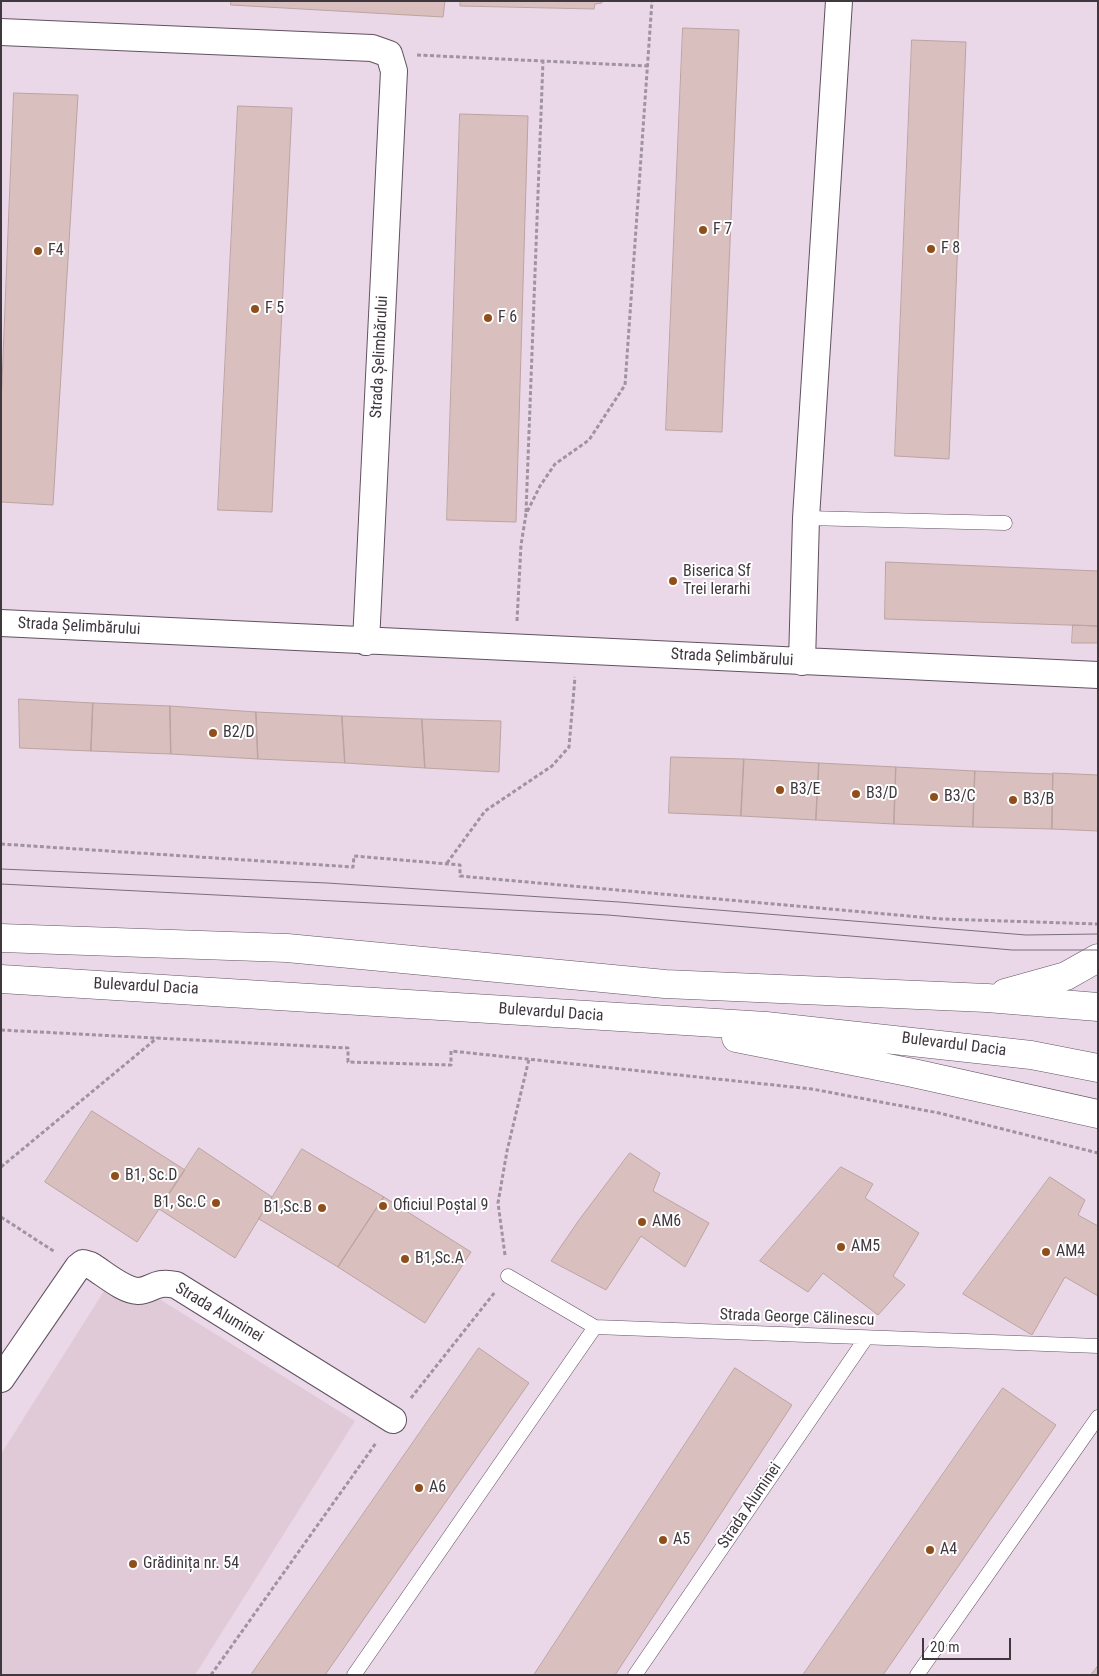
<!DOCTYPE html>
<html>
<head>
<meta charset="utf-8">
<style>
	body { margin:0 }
	#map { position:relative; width:1099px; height:1676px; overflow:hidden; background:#ead8e9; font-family:"Roboto Condensed",sans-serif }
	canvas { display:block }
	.frame { position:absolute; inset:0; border:2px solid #3f383f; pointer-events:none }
	.scale { position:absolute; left:922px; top:1638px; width:89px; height:22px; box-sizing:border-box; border:2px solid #3f383f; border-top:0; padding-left:6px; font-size:15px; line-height:18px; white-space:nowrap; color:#3f383f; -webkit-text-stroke:4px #fff; paint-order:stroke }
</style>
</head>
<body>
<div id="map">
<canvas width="1099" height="1676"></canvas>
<div class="frame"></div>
<div class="scale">20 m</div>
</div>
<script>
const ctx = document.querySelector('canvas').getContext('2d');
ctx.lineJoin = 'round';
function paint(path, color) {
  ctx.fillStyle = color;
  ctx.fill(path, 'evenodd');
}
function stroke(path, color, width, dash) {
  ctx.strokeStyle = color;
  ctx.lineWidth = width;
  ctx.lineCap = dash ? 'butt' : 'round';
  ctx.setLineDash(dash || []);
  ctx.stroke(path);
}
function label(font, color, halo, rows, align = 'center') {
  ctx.font = font + ' "Roboto Condensed",sans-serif';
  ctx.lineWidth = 4;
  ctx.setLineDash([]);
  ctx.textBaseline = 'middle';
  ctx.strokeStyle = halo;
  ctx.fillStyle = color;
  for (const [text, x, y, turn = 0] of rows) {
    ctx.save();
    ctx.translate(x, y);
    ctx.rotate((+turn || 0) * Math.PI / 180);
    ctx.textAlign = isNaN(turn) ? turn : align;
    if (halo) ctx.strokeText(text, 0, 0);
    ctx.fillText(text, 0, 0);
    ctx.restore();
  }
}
paint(new Path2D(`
	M116,1272l239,149 -160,254h-194v-221z`), '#e0cad8');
const building = new Path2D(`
	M231,1h229h-15l-2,16 -212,-12z
	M602,1v2l-7,1 -1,5 -134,-3v-5z
	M683,28l56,2 -17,402 -56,-2z
	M912,40l54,2 -17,417 -54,-3z
	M14,93l64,2 -25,410 -52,-3v-95z
	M238,106l54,2 -20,404 -54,-2z
	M460,114l68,2 -12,406 -69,-2z
	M886,562l212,9v55l-213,-7z
	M1073,625l25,1v17h-26z
	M19,699l74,4 -2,48 -71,-3z
	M93,703l77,3 1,48 -80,-3z
	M170,706l86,6 2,47 -87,-5z
	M256,712l86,4 3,47 -87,-4z
	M342,716l80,3 3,49 -80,-5z
	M422,719l79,2 -2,51 -74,-4z
	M671,757l73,2 -3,57 -72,-3z
	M744,759l75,4 -3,57 -75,-4z
	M819,763l77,4 -2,57 -78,-4z
	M896,767l79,4 -2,56 -79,-3z
	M975,771l78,3 -1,55 -79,-2z
	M1053,773l45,2v56l-46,-2z
	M92,1111l93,59 -48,72 -92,-60z
	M199,1148l73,49 -37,61 -76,-49z
	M302,1149l82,48 -46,70 -79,-48z
	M630,1153l30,20 -7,18 56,32 -24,44 -44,-31 -35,54 -55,-29 28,-41z
	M841,1167l32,17 -8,14 54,35 -26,43 12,9 -27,30 -55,-42 -15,19 -48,-31z
	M1050,1177l35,23 -7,15 20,11v70l-33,-19 -33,58 -69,-41z
	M384,1197l87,55 -46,71 -87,-56z
	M479,1348l50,35 -147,210 -57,82h-74z
	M735,1368l57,37 -177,270h-81z
	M1003,1388l53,37 -173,250h-80z
	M1098,1666v9h-7z`);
paint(building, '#d9c0be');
stroke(building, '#bba3a1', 1);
const lane = new Path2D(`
	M806,518l199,5
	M508,1276l87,51 503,19
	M354,1675l241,-348
	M635,1675l231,-337
	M917,1675l181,-258`);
const street = new Path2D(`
	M1,32l371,16 17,6 5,17 -28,571
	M1,623l1097,52
	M802,662l4,-144 33,-517
	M1,1379l77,-112 5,-4 7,2c14,8 32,25 48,26 14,0 16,-11 38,-6l217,135`);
const primary = new Path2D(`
	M1,938l286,10 378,36 322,14 111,9
	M1,979l765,47 265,29 67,13
	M1005,993l61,-17 32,-18
	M736,1038l177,35 185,41`);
stroke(lane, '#615260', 15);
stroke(street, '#615260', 28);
stroke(primary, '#615260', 29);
stroke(new Path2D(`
	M417,55l231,11
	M526,512l17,-451
	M517,621l4,-76 5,-31 14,-28 15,-22 34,-24 36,-55 27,-384
	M1,844l352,23 1,-11 106,9v11l482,43 156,5
	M447,863l38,-52 67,-45 17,-19 6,-70
	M1,1030l347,18v14l103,3v-14l361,38 127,24 159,40
	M1,1167l156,-129
	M1,1217l54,35
	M505,1255l-7,-52 9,-52 22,-92
	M411,1398l84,-106
	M211,1675l165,-232`), '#a0939f', 3, [4, 2.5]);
stroke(lane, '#fff', 14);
stroke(street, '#fff', 26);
stroke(primary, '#fff', 28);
stroke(new Path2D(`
	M1,869l326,14 292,19 407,33 72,-1
	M1,884l607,31 404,35h86`), '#7a6f79', 1);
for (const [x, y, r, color] of [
	[703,230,5,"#904f1a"],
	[931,249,5,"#904f1a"],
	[38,251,5,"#904f1a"],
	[255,309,5,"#904f1a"],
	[488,318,5,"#904f1a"],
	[673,581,5,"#904f1a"],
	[213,733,5,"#904f1a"],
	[780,790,5,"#904f1a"],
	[856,794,5,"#904f1a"],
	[934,797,5,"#904f1a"],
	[1013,800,5,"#904f1a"],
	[115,1176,5,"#904f1a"],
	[216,1203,5,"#904f1a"],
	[383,1206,5,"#904f1a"],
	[322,1208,5,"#904f1a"],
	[642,1222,5,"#904f1a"],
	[841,1247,5,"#904f1a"],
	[1046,1252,5,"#904f1a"],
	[405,1259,5,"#904f1a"],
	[419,1488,5,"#904f1a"],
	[663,1540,5,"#904f1a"],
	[930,1550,5,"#904f1a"],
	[133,1564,5,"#904f1a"]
]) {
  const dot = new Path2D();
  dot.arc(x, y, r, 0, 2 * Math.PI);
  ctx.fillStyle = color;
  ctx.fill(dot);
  stroke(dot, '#fff', 2);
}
label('16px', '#3f383f', '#fff', [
	["F 7",713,230],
	["F 8",941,249],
	["F4",48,251],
	["F 5",265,309],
	["F 6",498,318],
	["Biserica Sf",683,572],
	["Trei Ierarhi",683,590],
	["B2/D",223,733],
	["B3/E",790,790],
	["B3/D",866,794],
	["B3/C",944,797],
	["B3/B",1023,800],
	["B1, Sc.D",125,1176],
	["B1, Sc.C",206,1203,"right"],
	["Oficiul Poștal 9",393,1206],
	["B1,Sc.B",312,1208,"right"],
	["AM6",652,1222],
	["AM5",851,1247],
	["AM4",1056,1252],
	["B1,Sc.A",415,1259],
	["A6",429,1488],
	["A5",673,1540],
	["A4",940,1550],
	["Grădinița nr. 54",143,1564]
], 'left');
label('16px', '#3f383f', '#fff', [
	["Strada Șelimbărului",380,357,-87],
	["Strada Șelimbărului",79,627,3],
	["Strada Șelimbărului",732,658,3],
	["Bulevardul Dacia",146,987,3],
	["Bulevardul Dacia",551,1013,4],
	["Bulevardul Dacia",954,1045,7],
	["Strada Aluminei",219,1313,31],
	["Strada George Călinescu",797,1318,2],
	["Strada Aluminei",750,1506,-56]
]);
</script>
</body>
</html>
